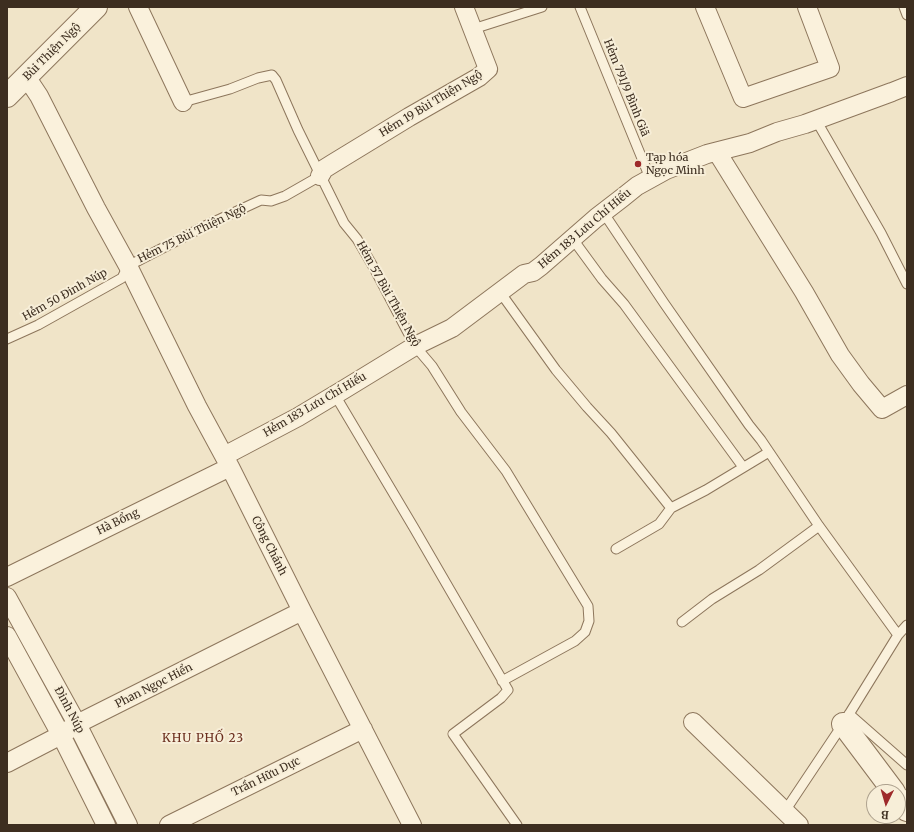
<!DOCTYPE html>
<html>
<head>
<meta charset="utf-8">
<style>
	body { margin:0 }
	#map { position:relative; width:914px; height:832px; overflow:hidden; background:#f0e4c8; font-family:Merriweather,serif }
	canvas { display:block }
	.frame { position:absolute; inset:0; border:8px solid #3d2e20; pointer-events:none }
	.north { position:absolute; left:866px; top:784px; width:40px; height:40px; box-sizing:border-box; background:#f7eed8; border:1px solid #ada18e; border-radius:50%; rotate:185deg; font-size:11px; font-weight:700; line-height:16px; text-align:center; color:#3d2e20 }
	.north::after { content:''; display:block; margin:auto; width:14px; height:18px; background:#9e2a2b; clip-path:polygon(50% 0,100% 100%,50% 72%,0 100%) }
</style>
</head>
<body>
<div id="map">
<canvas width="914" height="832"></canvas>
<div class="frame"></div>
<div class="north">B</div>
</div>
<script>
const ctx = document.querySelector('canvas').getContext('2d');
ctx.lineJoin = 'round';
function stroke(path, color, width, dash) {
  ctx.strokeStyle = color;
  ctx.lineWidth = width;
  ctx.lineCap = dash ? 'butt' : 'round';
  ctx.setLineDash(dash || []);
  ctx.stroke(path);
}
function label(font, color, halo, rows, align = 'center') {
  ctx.font = font + ' Merriweather,serif';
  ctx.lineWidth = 4;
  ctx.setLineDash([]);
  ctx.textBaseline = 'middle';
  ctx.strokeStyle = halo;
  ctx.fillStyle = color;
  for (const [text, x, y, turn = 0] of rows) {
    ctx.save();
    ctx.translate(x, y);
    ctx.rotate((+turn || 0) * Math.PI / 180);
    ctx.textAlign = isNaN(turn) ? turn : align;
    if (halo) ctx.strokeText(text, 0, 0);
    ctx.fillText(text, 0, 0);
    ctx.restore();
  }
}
const service = new Path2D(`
	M580,7l70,171
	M904,7l3,8
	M473,29l69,-22
	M183,102l47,-13 28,-11 14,-3 4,5 22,50 46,93 13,16 17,29 41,78 17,20 29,46 45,59 82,135 1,15 -4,11 -10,9 -73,40
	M816,120l65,113 26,51
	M603,212l61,91 85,122 12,15 58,86 79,109
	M572,238l30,41 22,25 119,163
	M500,292l56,78 31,37 24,26 60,75
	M7,339l31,-14 84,-47 6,-12 79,-41 54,-25 10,1 14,-5 35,-20
	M335,395l79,133 94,162 -7,8 -48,36 64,91
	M616,549l43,-25 12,-16 35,-18 63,-38
	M682,622l30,-23 47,-29 60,-44
	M849,714l58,51
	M785,811l58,-87 55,-89 9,-10`);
const minor = new Path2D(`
	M138,7l45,95
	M705,7l38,91 87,-30 -23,-61
	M27,78l12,18 57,112 32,58 69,140 33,61 72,144 110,214
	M717,152l87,140 36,63 21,29 21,25 25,-14
	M320,176l4,-7 8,-5 77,-47 70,-40 9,-8 -24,-62
	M224,456l74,-39 45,-27 72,-44 37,-18 72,-54 9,-2 8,-6 55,-48 26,-20 15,-12 29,-16 41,-16 43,-11 27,-11 28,-8 87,-32 15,-6
	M7,577l223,-110
	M7,597l70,127 51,101
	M7,636l54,99 45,90
	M693,722l106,103
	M7,763l54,-28 16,-11 225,-113
	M169,825l194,-96`);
const tertiary = new Path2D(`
	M7,96l89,-89
	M843,724l51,68
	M898,798l9,12`);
stroke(service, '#8d765c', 11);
stroke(minor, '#8d765c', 20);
stroke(tertiary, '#8d765c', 24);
stroke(service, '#faf1dc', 9);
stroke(minor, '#faf1dc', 18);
stroke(tertiary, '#faf1dc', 22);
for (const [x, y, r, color] of [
	[638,164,4,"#9e2a2b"]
]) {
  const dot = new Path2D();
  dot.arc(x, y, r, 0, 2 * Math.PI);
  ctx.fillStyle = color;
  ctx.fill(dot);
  stroke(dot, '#f7eed8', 1.5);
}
label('11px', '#3d2e20', '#f7eed8', [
	["Bùi Thiện Ngộ",52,52,-45],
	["Hẻm 791/9 Bình Giã",626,88,68],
	["Hẻm 19 Bùi Thiện Ngộ",431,104,-31],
	["Hẻm 183 Lưu Chí Hiếu",585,229,-40],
	["Hẻm 75 Bùi Thiện Ngộ",192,234,-26],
	["Hẻm 57 Bùi Thiện Ngộ",388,294,61],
	["Hẻm 50 Đinh Núp",65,295,-29],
	["Hẻm 183 Lưu Chí Hiếu",315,405,-30],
	["Hà Bổng",118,522,-26],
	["Công Chánh",269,546,63],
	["Phan Ngọc Hiển",154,686,-27],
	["Đinh Núp",69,710,62],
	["Trần Hữu Dực",266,777,-26]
]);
label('11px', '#3d2e20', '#f7eed8', [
	["Tạp hóa",646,158],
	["Ngọc Minh",646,171]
], 'left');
ctx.letterSpacing = '1px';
label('12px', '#6b2e1e', '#f7eed8', [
	["KHU PHỐ 23",203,739]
]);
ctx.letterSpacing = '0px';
</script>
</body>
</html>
